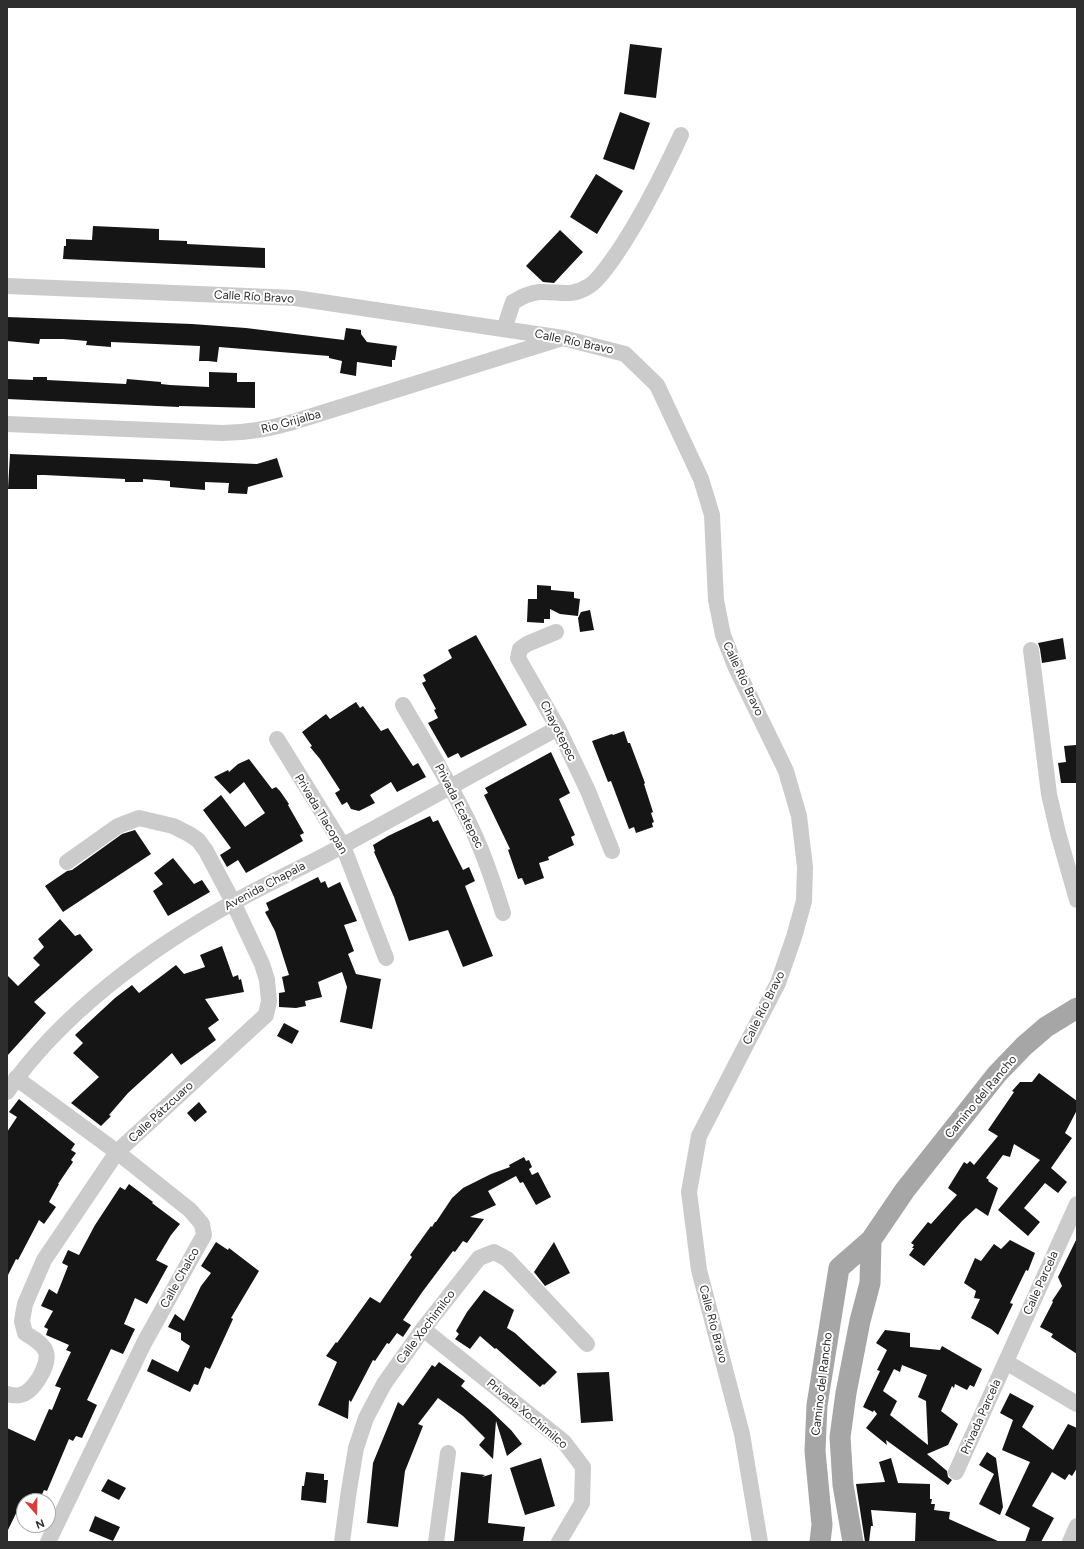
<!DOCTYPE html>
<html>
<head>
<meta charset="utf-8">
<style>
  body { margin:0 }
  #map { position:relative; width:1084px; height:1549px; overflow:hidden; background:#fff; font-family:Figtree,sans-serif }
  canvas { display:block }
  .frame { position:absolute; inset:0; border:8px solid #2e2e2e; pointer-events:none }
  .north { position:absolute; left:16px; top:1493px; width:40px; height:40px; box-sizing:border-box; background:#fff; border:1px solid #ababab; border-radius:50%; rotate:160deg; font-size:11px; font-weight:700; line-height:16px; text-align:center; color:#2e2e2e }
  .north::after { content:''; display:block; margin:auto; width:14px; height:18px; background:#d93d3c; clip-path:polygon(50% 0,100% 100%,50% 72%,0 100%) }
</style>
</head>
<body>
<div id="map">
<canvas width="1084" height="1549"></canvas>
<div class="frame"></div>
<div class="north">N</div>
</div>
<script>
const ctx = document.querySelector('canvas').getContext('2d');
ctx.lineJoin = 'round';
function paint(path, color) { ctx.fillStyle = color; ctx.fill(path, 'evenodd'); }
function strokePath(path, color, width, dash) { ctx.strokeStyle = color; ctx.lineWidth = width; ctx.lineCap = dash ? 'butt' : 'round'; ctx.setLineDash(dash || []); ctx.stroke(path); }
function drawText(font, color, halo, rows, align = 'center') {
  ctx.font = font + ' Figtree,sans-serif'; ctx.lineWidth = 4; ctx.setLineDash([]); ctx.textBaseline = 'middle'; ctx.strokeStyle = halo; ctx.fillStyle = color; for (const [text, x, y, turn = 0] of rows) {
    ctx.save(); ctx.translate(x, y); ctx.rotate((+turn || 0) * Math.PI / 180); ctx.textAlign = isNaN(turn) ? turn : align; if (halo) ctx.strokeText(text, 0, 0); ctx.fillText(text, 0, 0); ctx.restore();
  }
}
paint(new Path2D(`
  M630,44L662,48L656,98L624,94Z
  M620,112L650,123L634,170L603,159Z
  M596,174L623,191L597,234L570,217Z
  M93,226L159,229V240L187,241V244L265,248V268L63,259L64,246H66V239L92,240Z
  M560,230L583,252L554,283L543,282L526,266Z
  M7,317L192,324L246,328L344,340L346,328L361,330V334L367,342L397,346L395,360H392V367L357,362L356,376L340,373L342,361L329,358V356L219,347L217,362L208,361H199L200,346L111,342V347L86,345L87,341L63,339H40L39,344L7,341Z
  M209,372L237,373V382H255V408L179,406V407L7,399V379L33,380V377H47V380L126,384L127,379L161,382V384L170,385L209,387Z
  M10,454L257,464L277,458L283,477L248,487L247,494L228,493L229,483L205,482V490L170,487V481L143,479V482H125V479L44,475H37V489H8Z
  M537,585L551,586V590L574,592V598L580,599L578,616L560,614L550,609V619H544V623L527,622L528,599H537Z
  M590,610L594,630L580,632L578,618L581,612Z
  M476,635L527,725L461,758L458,753L448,758L428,723L438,718L434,710L436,709L422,683L426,681L423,675L452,658L448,650Z
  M1063,638L1066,659L1042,663L1040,649L1038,643Z
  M356,702L360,708L363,706L381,731L388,728L413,766L418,763L426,777L397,792L391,782L370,795L375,803L359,811L351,809L347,802L342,805L335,793L340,790L320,759L310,747L312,746L302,732L326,714L330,719Z
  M624,731L628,743H630L645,783L644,784L653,812L651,813L654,822L652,823L653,827L636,833L634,827L629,829L611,781L608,782L592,741L612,734L613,735Z
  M1076,745L1077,783H1061L1058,763L1066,762L1064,746Z
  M551,752L570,793L559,799L575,835L571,837L574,845L548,857L549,860L539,863L544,878L525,885L522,878L518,879L508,850L510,849L484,795L488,793L485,788Z
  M249,759L272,789L276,787L280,791L289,804L288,805L304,833L300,835L303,841L246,873L238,860L227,867L220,855L231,848L203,810L221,795L245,827L265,813L244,782L230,794L214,777L228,770L229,772L238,764Z
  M430,816L433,822L438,820L463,870L469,867L475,881L465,886L493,956L463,967L448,930L409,941L394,897L374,852L375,851L373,845L388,836Z
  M135,830L151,854L63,912L45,886L67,871L72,870L122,834Z
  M173,858L194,884L202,880L210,892L168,916L153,891L163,884L154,873Z
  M318,877L321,883L325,881L328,888L340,882L357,921L344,925L354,951L348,954L356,974L381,979L372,1029L340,1022L347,987L342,972L318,982L322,997L305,1001L306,1006L296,1008L279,1007V993L285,992L282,977L289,975L275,931L265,912L269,910L266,903Z
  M60,919L75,936L80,934L93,950L34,1002L46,1013L7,1056V975L18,986L40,965L33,958L44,947L38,939Z
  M222,946L233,977L238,975L239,980L241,979L244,992L205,999L219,1020L208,1028L216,1040L181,1065L172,1053L128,1093L109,1115L111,1116L101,1126L71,1103L99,1077L73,1053L83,1043L75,1035L115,998L132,985L139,993L176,965L184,974L205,967L200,955Z
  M284,1023L299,1031L292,1044L277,1036Z
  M1039,1073L1077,1101V1110L1065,1133L1072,1138L1051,1168L1067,1182L1058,1193L1045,1183L1024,1208L1040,1222L1028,1236L998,1210L1040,1160L1014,1144L1010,1157L1003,1155L986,1178L989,1180L988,1181L998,1188L988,1216L976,1208L962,1221L924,1266L909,1255L914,1248H912L914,1245L911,1243L928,1222L931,1224L957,1195L948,1188L964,1162L967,1164L970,1161L974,1165L998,1136L988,1130L1014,1092L1012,1091L1020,1082H1032Z
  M19,1099L75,1144L71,1150L76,1153L71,1160L73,1162L58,1184H59L49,1202L56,1207L44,1224L39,1220L18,1260L16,1259L7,1277V1132L17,1117L9,1112Z
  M199,1102L207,1112L195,1122L187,1113Z
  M524,1157L526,1161L529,1160L532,1167L529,1169L532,1175L538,1172L551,1197L536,1205L523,1182L520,1183L516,1176L488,1191L496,1205L470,1217L484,1219L467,1243L463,1241L455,1252L453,1251L423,1291L403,1320L411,1325L403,1337L397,1333L389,1344L387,1343L375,1361L373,1360L351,1402L349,1400L348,1419L318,1405L337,1362L326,1356L336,1342L337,1343L370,1297L380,1303L412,1257L410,1255L418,1244L431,1226L432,1227L435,1222H436L452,1198L463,1188L491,1174L510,1167L509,1165Z
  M129,1184L153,1202L152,1203L180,1224L171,1235L156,1260L168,1266L147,1304L135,1298L124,1324L135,1329L123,1354L111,1349L87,1400L97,1405L82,1438L76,1436L73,1441L69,1439L47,1491L44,1490L39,1501H28L23,1499L7,1532V1428L35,1441L49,1409L52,1410L61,1388L55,1386L71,1352L66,1350L69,1345L46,1335L48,1329L44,1327L53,1311L41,1306L49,1289L57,1294L68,1266L62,1263L68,1250L79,1255L95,1225L120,1187L125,1190Z
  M1077,1238V1354L1051,1337L1053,1334L1040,1327L1053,1302L1052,1301L1062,1286L1058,1277Z
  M1010,1240L1035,1253L1028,1271L1026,1270L1010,1303L1013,1304L998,1335L991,1329L971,1318L980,1299L974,1298L976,1291L964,1283L975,1258L981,1261L994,1244L1001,1249Z
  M216,1242L228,1250L229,1248L259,1271L231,1318L233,1319L210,1369L205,1367L198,1385L194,1384L190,1392L147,1371L152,1359L178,1372L190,1346L181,1340V1333L168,1327L175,1314L184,1321L201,1286L211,1273L201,1266Z
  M554,1242L570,1273L545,1286L534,1272Z
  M484,1290L514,1310L507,1328L515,1333L557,1372L544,1385L543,1384L540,1387L496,1348L495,1349L480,1336L470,1349L455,1339L459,1334L456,1331L467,1312Z
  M885,1330L910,1333V1347L940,1350L942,1346L982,1369L974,1387L970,1385L967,1390L955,1384L954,1388L952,1386L941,1411L958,1424L948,1445L927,1454L947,1471L948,1477L952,1480L948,1485L886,1440L887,1445L866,1428L877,1414L874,1410L873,1412L863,1407L880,1371L877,1370L887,1350L876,1343ZM902,1365L927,1375L918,1397L926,1401L928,1445L890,1415L897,1401L883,1391L894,1369L900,1372Z
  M439,1362L465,1381L461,1386L490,1410L511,1430L522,1444L507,1456L496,1421L493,1459L479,1445L485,1438L463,1416L438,1398L418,1424L423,1426L405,1471L398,1527L367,1523L373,1463L398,1402L403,1406L432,1365L435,1367Z
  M609,1372L613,1421L581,1423L577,1373Z
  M1010,1393L1034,1406L1022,1427L1053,1450L1068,1424L1077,1428V1468L1072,1476L1069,1474L1065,1480L1052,1472L1032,1506L1054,1518L1041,1542H1025L1030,1528L1005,1515L1030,1462L1002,1450L1013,1420L1000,1413Z
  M987,1452L996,1458L1003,1507L1000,1515L979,1504L994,1474L979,1465Z
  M541,1458L555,1506L525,1515L510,1468Z
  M891,1458L898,1483L930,1484V1499H932L931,1504H935L934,1510L950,1512L949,1519L1000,1542H915L916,1513L871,1510L873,1526H871L869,1542H865L856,1484L885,1482L879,1462Z
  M306,1472L324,1474V1480H328L326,1503L301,1500L302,1486H304Z
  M461,1472L485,1475L482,1477L492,1474L488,1523L525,1527L523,1541L466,1542L454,1541Z
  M108,1479L126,1488L119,1500L101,1491Z
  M95,1516L120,1527L113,1541L89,1531Z`), '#151515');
strokePath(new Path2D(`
  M7,286L295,298L563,338L625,354L657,385L701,479L712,515L716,600L723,635L736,668L786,771L799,816L805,867L804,901L794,937L778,983L699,1136L689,1192L699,1270L742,1434L760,1542
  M504,329L513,302C522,297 529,293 539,292C559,291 571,298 589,286C599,280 610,263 617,253C642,216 662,176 681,135
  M7,424L222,433C247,433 269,429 293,422L559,339
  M556,632L527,644L520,649L518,658L558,728L588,791L612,851
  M1031,650L1049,794L1058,833L1077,900
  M403,705C427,746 452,786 472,829C485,856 494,884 503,913
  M277,739L343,846L386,958
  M16,1078L117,1152L190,1210L202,1224L204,1235L144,1343L48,1542
  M7,1092C60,1014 152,947 234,902C270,882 308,865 344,845C415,806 487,767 558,728
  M423,1329L564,1442L583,1467L582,1503L559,1542
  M1006,1362L1077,1404
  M7,1394C11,1395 16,1396 20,1395C33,1393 50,1365 46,1352C43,1343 32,1338 25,1333L22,1321L25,1304L44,1260L117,1152L266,1015L269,1001L267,980L262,964L233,902L206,851L198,840L189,834L173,826L139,818L118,826L67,862
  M956,1472L1077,1204
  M342,1542L349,1490L356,1448L366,1418L384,1384L423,1329L479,1258L494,1252L507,1259L587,1344
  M436,1542L448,1453
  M1070,1542L1077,1526`), '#cbcbcb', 16);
strokePath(new Path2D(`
  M820,1542L822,1525L815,1451L817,1405L839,1268L871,1240L905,1190L997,1074L1024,1046L1046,1027L1077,1008
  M853,1542L843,1485L840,1437L846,1393L860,1321L870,1283L871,1240`), '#a6a6a6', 21);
drawText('12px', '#2e2e2e', '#fff', [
  ["Calle Río Bravo",254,297,3],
  ["Calle Río Bravo",574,342,12],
  ["Rio Grijalba",291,422,-15],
  ["Calle Río Bravo",743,679,65],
  ["Chayotepec",558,731,63],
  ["Privada Ecatepec",459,806,63],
  ["Privada Tlacopan",321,814,59],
  ["Avenida Chapala",265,886,-28],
  ["Calle Río Bravo",764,1008,-64],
  ["Camino del Rancho",981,1097,-50],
  ["Calle Pátzcuaro",161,1112,-43],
  ["Calle Chalco",180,1278,-61],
  ["Calle Parcela",1041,1283,-66],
  ["Calle Río Bravo",713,1324,75],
  ["Calle Xochimilco",426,1327,-53],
  ["Camino del Rancho",822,1384,-83],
  ["Privada Xochimilco",527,1414,40],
  ["Privada Parcela",981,1417,-66]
]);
</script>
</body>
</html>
